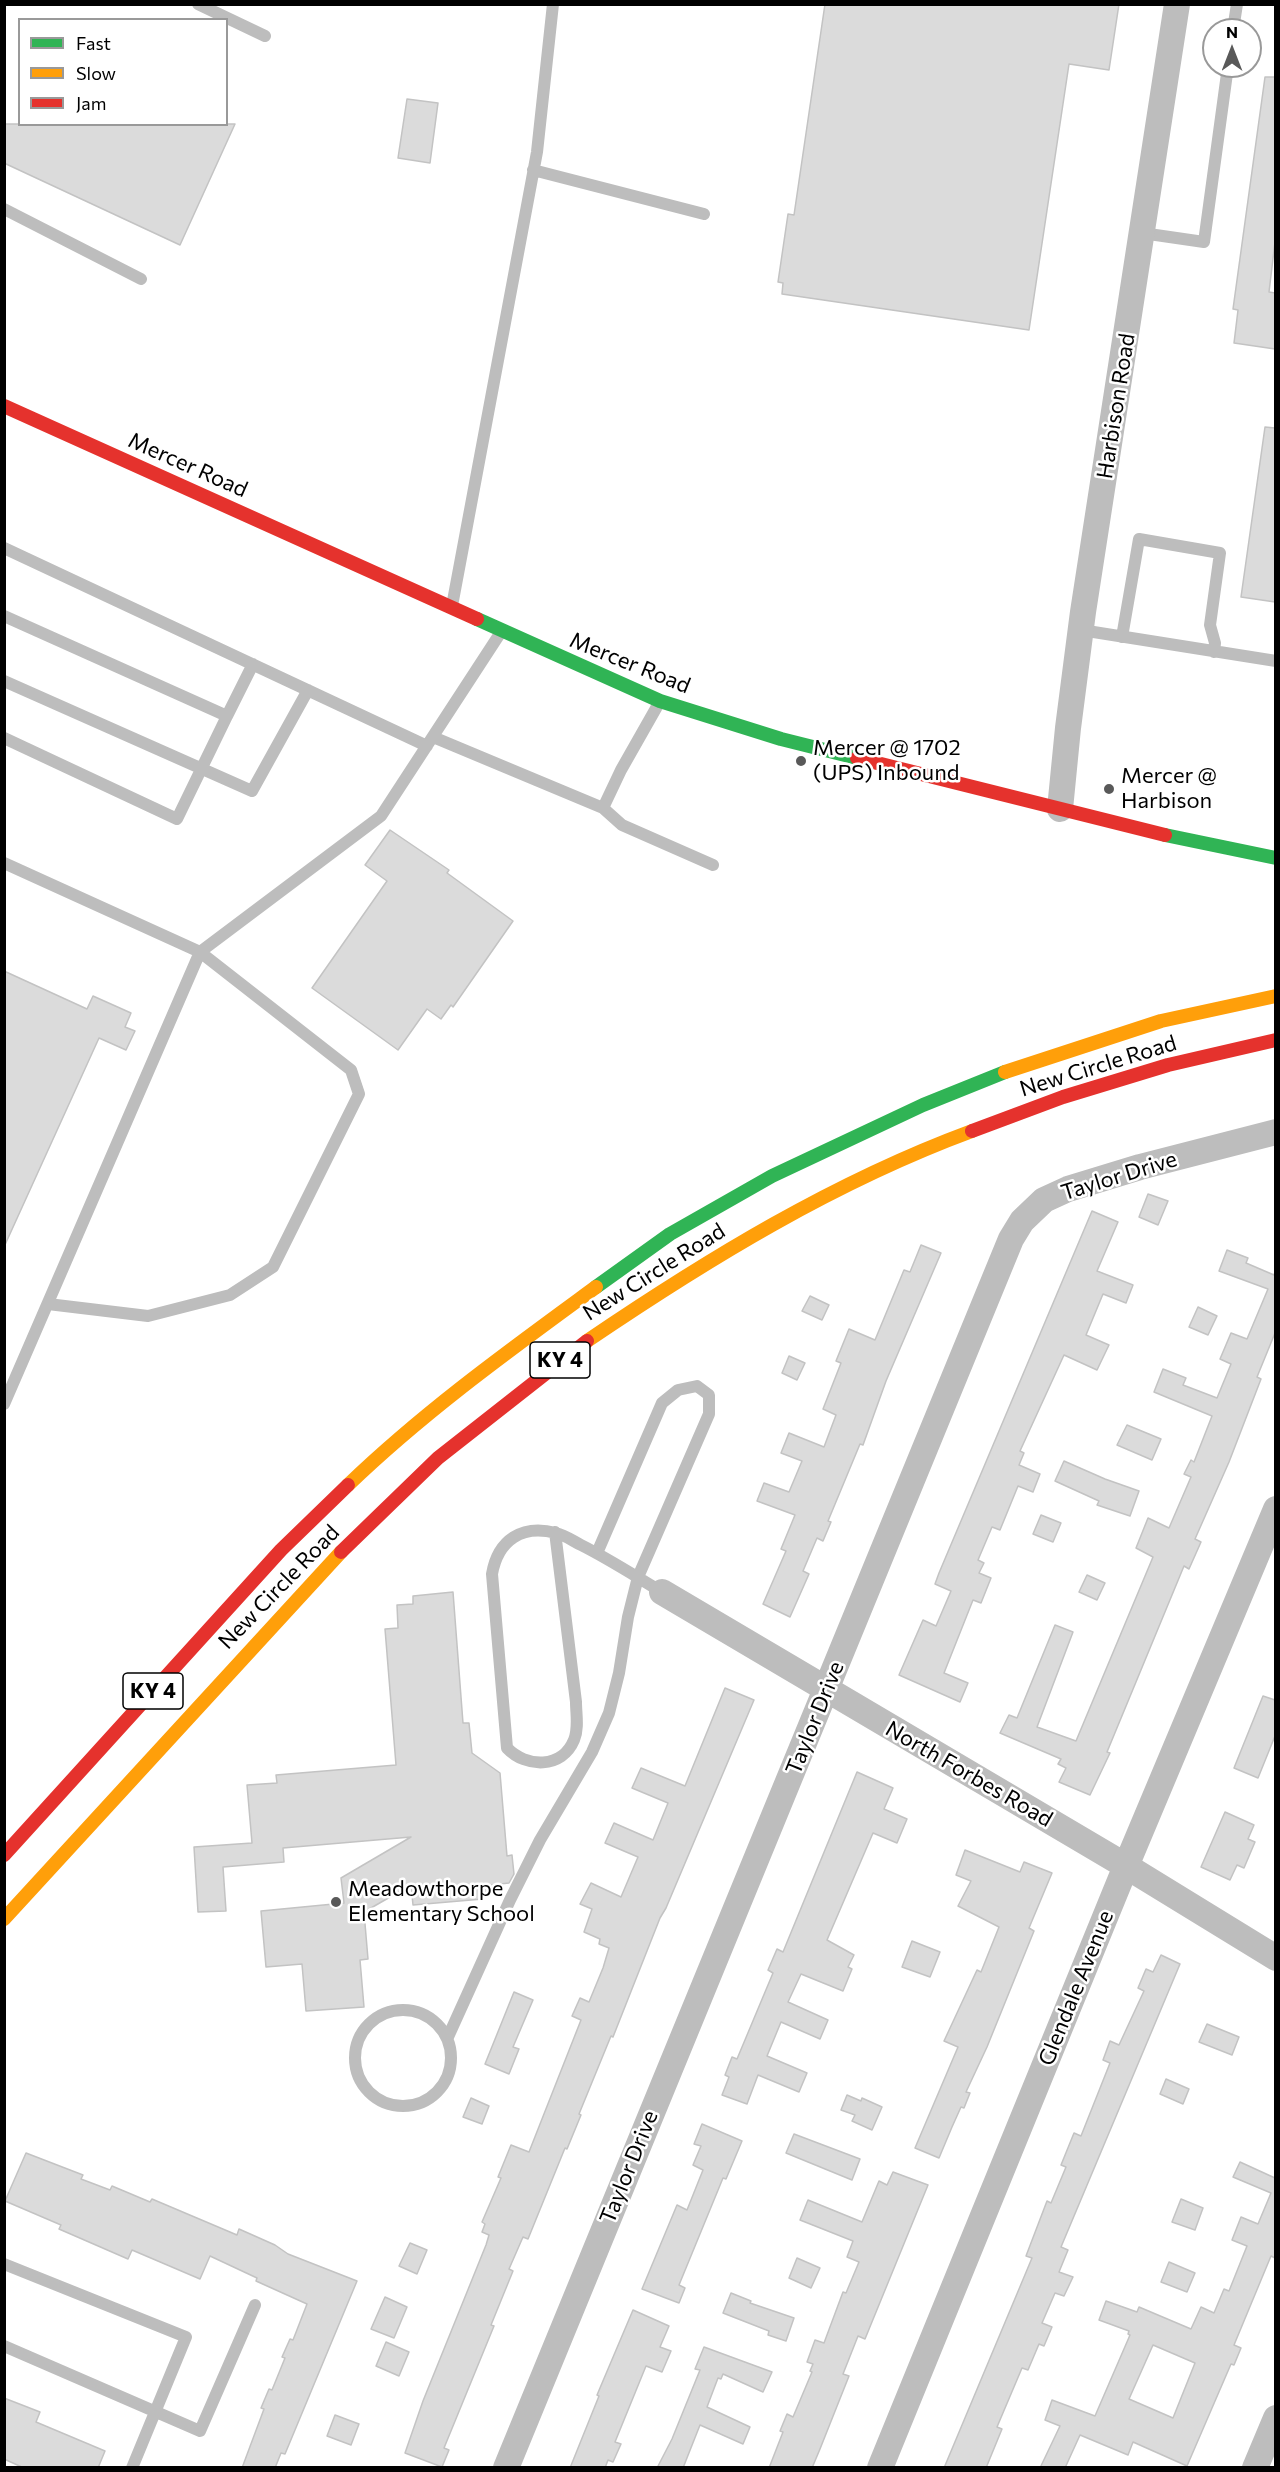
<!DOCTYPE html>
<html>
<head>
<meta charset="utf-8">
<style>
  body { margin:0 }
  #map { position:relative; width:1280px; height:2472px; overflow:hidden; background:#fff; font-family:Commissioner,sans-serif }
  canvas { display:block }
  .frame { position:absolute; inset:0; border:6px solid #000; pointer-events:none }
  .legend { position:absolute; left:18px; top:18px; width:210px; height:108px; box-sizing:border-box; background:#fff; border:2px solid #999; margin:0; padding:8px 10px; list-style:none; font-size:18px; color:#000 }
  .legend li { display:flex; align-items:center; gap:12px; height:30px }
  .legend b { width:30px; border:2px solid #999 }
  .north { position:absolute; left:1202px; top:18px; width:60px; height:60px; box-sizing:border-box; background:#fff; border:2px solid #999; border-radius:50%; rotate:0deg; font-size:16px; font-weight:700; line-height:24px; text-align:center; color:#000 }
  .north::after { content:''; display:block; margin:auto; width:21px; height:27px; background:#595959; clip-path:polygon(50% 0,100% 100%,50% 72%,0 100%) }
</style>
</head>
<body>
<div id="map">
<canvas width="1280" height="2472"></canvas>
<div class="frame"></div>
<ul class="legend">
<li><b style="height:8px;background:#30b455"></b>Fast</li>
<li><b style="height:8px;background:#ff9f0a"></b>Slow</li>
<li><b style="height:8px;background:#e5322d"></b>Jam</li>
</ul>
<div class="north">N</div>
</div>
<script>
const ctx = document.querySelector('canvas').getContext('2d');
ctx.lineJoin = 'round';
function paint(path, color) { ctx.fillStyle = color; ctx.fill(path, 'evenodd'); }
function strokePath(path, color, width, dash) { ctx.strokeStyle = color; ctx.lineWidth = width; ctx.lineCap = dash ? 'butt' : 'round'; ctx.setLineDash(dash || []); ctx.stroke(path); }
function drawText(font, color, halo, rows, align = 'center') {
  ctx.font = font + ' Commissioner,sans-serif'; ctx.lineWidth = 5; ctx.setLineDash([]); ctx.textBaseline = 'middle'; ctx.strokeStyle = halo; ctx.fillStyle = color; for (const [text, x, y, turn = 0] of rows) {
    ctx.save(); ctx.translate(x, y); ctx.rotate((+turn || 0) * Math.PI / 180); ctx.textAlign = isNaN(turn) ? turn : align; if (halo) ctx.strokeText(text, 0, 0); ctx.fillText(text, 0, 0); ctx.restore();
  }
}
const building = new Path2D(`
  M825,4H1119L1109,70L1069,64L1029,330L782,294L783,283L778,282L788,214L794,215Z
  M1265,77H1275V242L1269,292L1275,293V349L1234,343L1238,310L1233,309Z
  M407,99L438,103L430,163L398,158Z
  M4,124H235L180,245L4,163Z
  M1265,427L1275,428V602L1241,597Z
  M390,830L449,870L447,873L513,921L453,1007L451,1005L441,1019L427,1009L398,1050L312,988L387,881L365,865Z
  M4,971L87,1009L93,996L131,1013L125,1027L135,1031L126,1050L99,1038L4,1247Z
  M1148,1194L1168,1201L1158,1225L1139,1217Z
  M1092,1211L1118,1222L1097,1271L1133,1285L1126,1303L1103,1294L1086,1335L1109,1345L1097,1370L1064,1355L1020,1451L1024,1453L1019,1465L1040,1474L1033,1492L1018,1486L1000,1530L992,1527L978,1560L984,1563L979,1573L991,1578L981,1603L973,1600L944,1673L968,1683L960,1702L899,1675L923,1620L936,1626L951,1591L935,1584L939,1573Z
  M921,1245L941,1253L886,1381L863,1445L860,1444L828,1521L831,1522L823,1541L817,1538L803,1571L809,1574L790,1617L763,1604L786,1551L781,1549L795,1515L757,1501L764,1483L789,1492L802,1461L781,1453L789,1433L824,1447L836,1415L823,1409L841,1363L836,1361L849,1329L875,1340L904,1270L910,1272Z
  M1227,1250L1248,1258L1246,1263L1274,1275L1275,1272V1333L1257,1377L1261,1379L1229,1462L1195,1539L1201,1542L1189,1569L1184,1566L1107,1752L1110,1753L1090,1795L1059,1782L1066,1768L1058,1764L1061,1759L1000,1733L1009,1715L1017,1718L1055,1625L1073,1632L1037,1727L1076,1741L1153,1557L1136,1548L1148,1518L1169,1528L1191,1477L1184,1474L1191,1460L1194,1462L1212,1416L1154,1392L1163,1369L1186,1378L1183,1385L1217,1398L1231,1364L1220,1359L1231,1333L1247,1339L1268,1289L1219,1271Z
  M810,1296L829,1305L822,1320L802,1311Z
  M1198,1307L1217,1316L1208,1335L1189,1327Z
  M789,1356L805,1363L797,1380L782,1373Z
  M1127,1425L1161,1439L1152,1460L1117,1445Z
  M1064,1461L1105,1479L1139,1491L1130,1516L1097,1505L1099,1501L1055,1481Z
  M1041,1515L1061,1523L1053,1542L1033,1534Z
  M1087,1575L1105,1583L1097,1600L1079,1592Z
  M453,1592L463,1723H469L472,1753L500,1773L507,1856L512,1855L514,1874L509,1883L491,1885V1893L483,1894V1899L413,1905L411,1885L364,1912L368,1959L360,1960L364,2007L306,2011L302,1964L266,1967L261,1911L344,1903L341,1878L411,1837L283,1848L284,1862L223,1867L226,1911L198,1912L194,1847L252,1843L247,1785L277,1783L276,1775L396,1765L385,1629L398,1628L397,1605L413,1604V1596Z
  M725,1688L754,1700L666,1908L660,1918L613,2037L611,2036L579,2114L581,2115L567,2149L565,2148L528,2239L523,2237L509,2269L513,2271L491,2325L494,2326L444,2448L449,2450L442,2467L405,2453L423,2401L486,2245L489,2235L482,2232L485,2224L482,2222L501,2178L498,2177L511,2145L529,2152L581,2020L572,2016L580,1998L589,2002L603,1968L609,1948L599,1944L600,1939L584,1932L592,1909L580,1904L591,1883L621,1897L638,1857L605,1843L614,1823L653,1840L668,1803L632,1788L641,1768L685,1786Z
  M1263,1696L1275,1700V1736L1258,1778L1234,1768Z
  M857,1772L893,1788L884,1809L907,1819L897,1843L873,1833L827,1940L854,1955L848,1967L852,1969L843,1991L801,1974L788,2002L828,2020L820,2039L781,2022L767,2056L807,2073L799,2092L758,2075L747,2104L722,2095L729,2077L725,2075L732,2057L737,2059L773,1973L768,1970L777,1949L783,1952Z
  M1225,1812L1254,1825L1248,1839L1255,1842L1244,1868L1237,1865L1230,1880L1201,1867Z
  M965,1850L1020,1872L1024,1862L1052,1873L1029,1928L1034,1931L987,2047L966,2092L970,2093L964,2108L961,2107L952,2127L939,2158L915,2148L958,2047L944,2041L977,1970L981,1972L999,1927L958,1906L971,1881L956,1875Z
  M912,1941L940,1952L930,1977L902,1967Z
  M1161,1955L1180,1964L1061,2247L1068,2250L1059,2272L1073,2277L1064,2296L1055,2293L1042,2323L1052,2327L1044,2346L1039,2344L1028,2370L1022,2368L997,2427L1002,2429L986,2468H944L1032,2258L1026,2256L1047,2201L1051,2203L1066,2167L1061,2165L1074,2133L1081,2136L1110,2063L1103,2060L1110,2041L1119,2045L1144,1991L1138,1988L1146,1969L1153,1972Z
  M514,1992L533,2000L513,2047L519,2049L509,2074L485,2064Z
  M1207,2024L1239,2037L1232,2055L1199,2042Z
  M1166,2079L1189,2089L1183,2104L1160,2094Z
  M847,2095L861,2101L862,2098L882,2107L872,2130L852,2121L855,2115L841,2110Z
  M471,2098L489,2106L482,2124L463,2117Z
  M702,2124L742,2141L726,2179L723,2178L679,2285L685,2288L679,2303L642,2289L677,2205L687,2210L703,2170L693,2165L701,2146L694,2144Z
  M794,2134L860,2159L852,2180L786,2153Z
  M26,2153L83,2175L81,2179L110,2190L112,2186L150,2202L152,2199L237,2235L239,2229L275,2245L288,2254L357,2281L285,2454L281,2453L275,2468H242L264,2409L261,2408L269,2389L272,2390L285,2358L282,2357L290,2339L293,2340L307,2304L256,2281L257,2278L210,2256L200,2279L132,2250L128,2259L59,2229L61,2225L5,2201Z
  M1240,2162L1275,2178V2258L1271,2256L1234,2345L1241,2348L1234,2365L1231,2364L1187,2466L1133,2442L1128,2455L1080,2435L1065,2468H1040L1060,2426L1045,2420L1052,2400L1095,2416L1130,2335L1128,2334L1129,2331L1099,2320L1106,2301L1137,2312L1139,2307L1191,2329L1201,2307L1214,2313L1224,2289L1229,2291L1247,2246L1232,2240L1241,2217L1258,2224L1271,2193L1233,2177ZM1153,2345L1195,2363L1173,2418L1129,2399Z
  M893,2172L928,2185L865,2339L858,2336L843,2374L849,2376L820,2449L812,2468H769L783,2432L780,2431L787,2414L793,2417L812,2372L810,2371L813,2364L807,2362L815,2340L824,2343L843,2292L846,2293L859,2262L847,2257L853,2241L800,2220L808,2200L862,2222L879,2181L887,2185Z
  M1181,2199L1203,2208L1195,2230L1172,2222Z
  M410,2243L427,2250L417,2274L399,2266Z
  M797,2258L820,2268L811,2288L789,2278Z
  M1169,2262L1195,2273L1187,2292L1161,2282Z
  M731,2293L751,2301L750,2303L794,2318L786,2341L768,2335L769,2331L723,2313Z
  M385,2297L407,2307L394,2338L371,2329Z
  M633,2310L669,2326L660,2347L671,2351L662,2372L646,2366L615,2442L621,2444L613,2462L608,2460L605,2468H570L599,2396L597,2395Z
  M386,2342L409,2352L399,2376L376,2366Z
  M704,2347L772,2372L763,2392L723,2374L721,2379L718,2378L707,2407L750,2427L743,2444L700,2425L683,2468H657L672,2439L700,2370L695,2369Z
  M4,2398L40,2412L36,2422L105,2451L98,2468H24L4,2459Z
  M335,2415L359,2424L351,2445L327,2436Z`);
paint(building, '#dbdbdb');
strokePath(building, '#c3c3c3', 1.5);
strokePath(new Path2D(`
  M198,4L265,36
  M1233,30L1237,4
  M533,170L704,214
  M4,209L141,279
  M1142,233L1204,242L1228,66
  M4,548L427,746
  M452,606L537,152L553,4
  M4,616L227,716L253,664
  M1081,630L1276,661
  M1122,637L1139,539L1220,553L1210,625L1215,643L1214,652
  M4,681L252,791L308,690
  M433,737L603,808L622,825L713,865
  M4,738L177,819L227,716
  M603,808L621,770L659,703
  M4,863L200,952L4,1404
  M48,1304L148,1316L230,1295L273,1267L359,1094L351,1070L200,952L381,816L501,632
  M555,1532L576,1702C576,1714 579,1728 574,1740C562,1769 526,1768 507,1748L492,1574C498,1540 522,1524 556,1533C565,1535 573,1541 581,1545C609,1559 635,1576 662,1592
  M355 2058a48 48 0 1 1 96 0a48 48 0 1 1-96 0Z
  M448,2037L510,1900L540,1840L592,1752L609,1713L619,1673L628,1617L638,1577L709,1414V1395L697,1386L678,1390L662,1403L597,1553
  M4,2264L186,2337L132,2468
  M4,2346L200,2431L255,2305`), '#bdbdbd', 12);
strokePath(new Path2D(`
  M1060,809L1068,728L1083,612L1177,4
  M662,1592L1126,1866L1276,1958
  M506,2468L1011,1239L1022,1221L1044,1200L1068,1189L1140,1167L1276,1132
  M880,2468L1126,1866L1276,1509
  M1255,2468L1276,2418`), '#bdbdbd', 26);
strokePath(new Path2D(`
  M477,619L660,701L781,739L857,758
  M1165,835L1276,858
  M596,1287L670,1234L772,1176L923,1105L1005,1072`), '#30b455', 14);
strokePath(new Path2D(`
  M1005,1072L1161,1021L1276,996
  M587,1341C708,1259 834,1182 972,1131
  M348,1485C425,1411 510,1350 596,1287
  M4,1919L341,1552`), '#ff9f0a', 14);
strokePath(new Path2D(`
  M4,406L477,619
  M857,758L1165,835
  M972,1131L1063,1097L1168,1065L1276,1040
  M341,1552L438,1458L587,1341
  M4,1855L281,1550L348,1485`), '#e5322d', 14);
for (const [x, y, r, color] of [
  [801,761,6,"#595959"],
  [1109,789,6,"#595959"],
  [336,1902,6,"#595959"]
]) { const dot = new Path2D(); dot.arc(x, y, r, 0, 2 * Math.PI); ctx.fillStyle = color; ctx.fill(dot); strokePath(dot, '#fff', 2); }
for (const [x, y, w] of [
  [560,1360,60],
  [153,1691,60]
]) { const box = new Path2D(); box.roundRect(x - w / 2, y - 18, w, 36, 4.5); ctx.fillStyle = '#fff'; ctx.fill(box); strokePath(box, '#000', 1.5); }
drawText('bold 21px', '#000', null, [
  ["KY 4",560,1360],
  ["KY 4",153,1691]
]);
drawText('22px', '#000', '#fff', [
  ["Harbison Road",1116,406,-81],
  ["Mercer Road",188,465,24],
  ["Mercer Road",630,663,22],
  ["New Circle Road",1098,1066,-17],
  ["Taylor Drive",1119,1176,-17],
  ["New Circle Road",654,1272,-32],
  ["New Circle Road",279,1587,-46],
  ["Taylor Drive",815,1718,-68],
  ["North Forbes Road",969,1774,30],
  ["Glendale Avenue",1076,1988,-68],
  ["Taylor Drive",629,2167,-68]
]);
drawText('22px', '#000', '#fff', [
  ["Mercer @ 1702",813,748],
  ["(UPS) Inbound",813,773],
  ["Mercer @",1121,776],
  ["Harbison",1121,801],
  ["Meadowthorpe",348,1889],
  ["Elementary School",348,1914]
], 'left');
</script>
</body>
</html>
